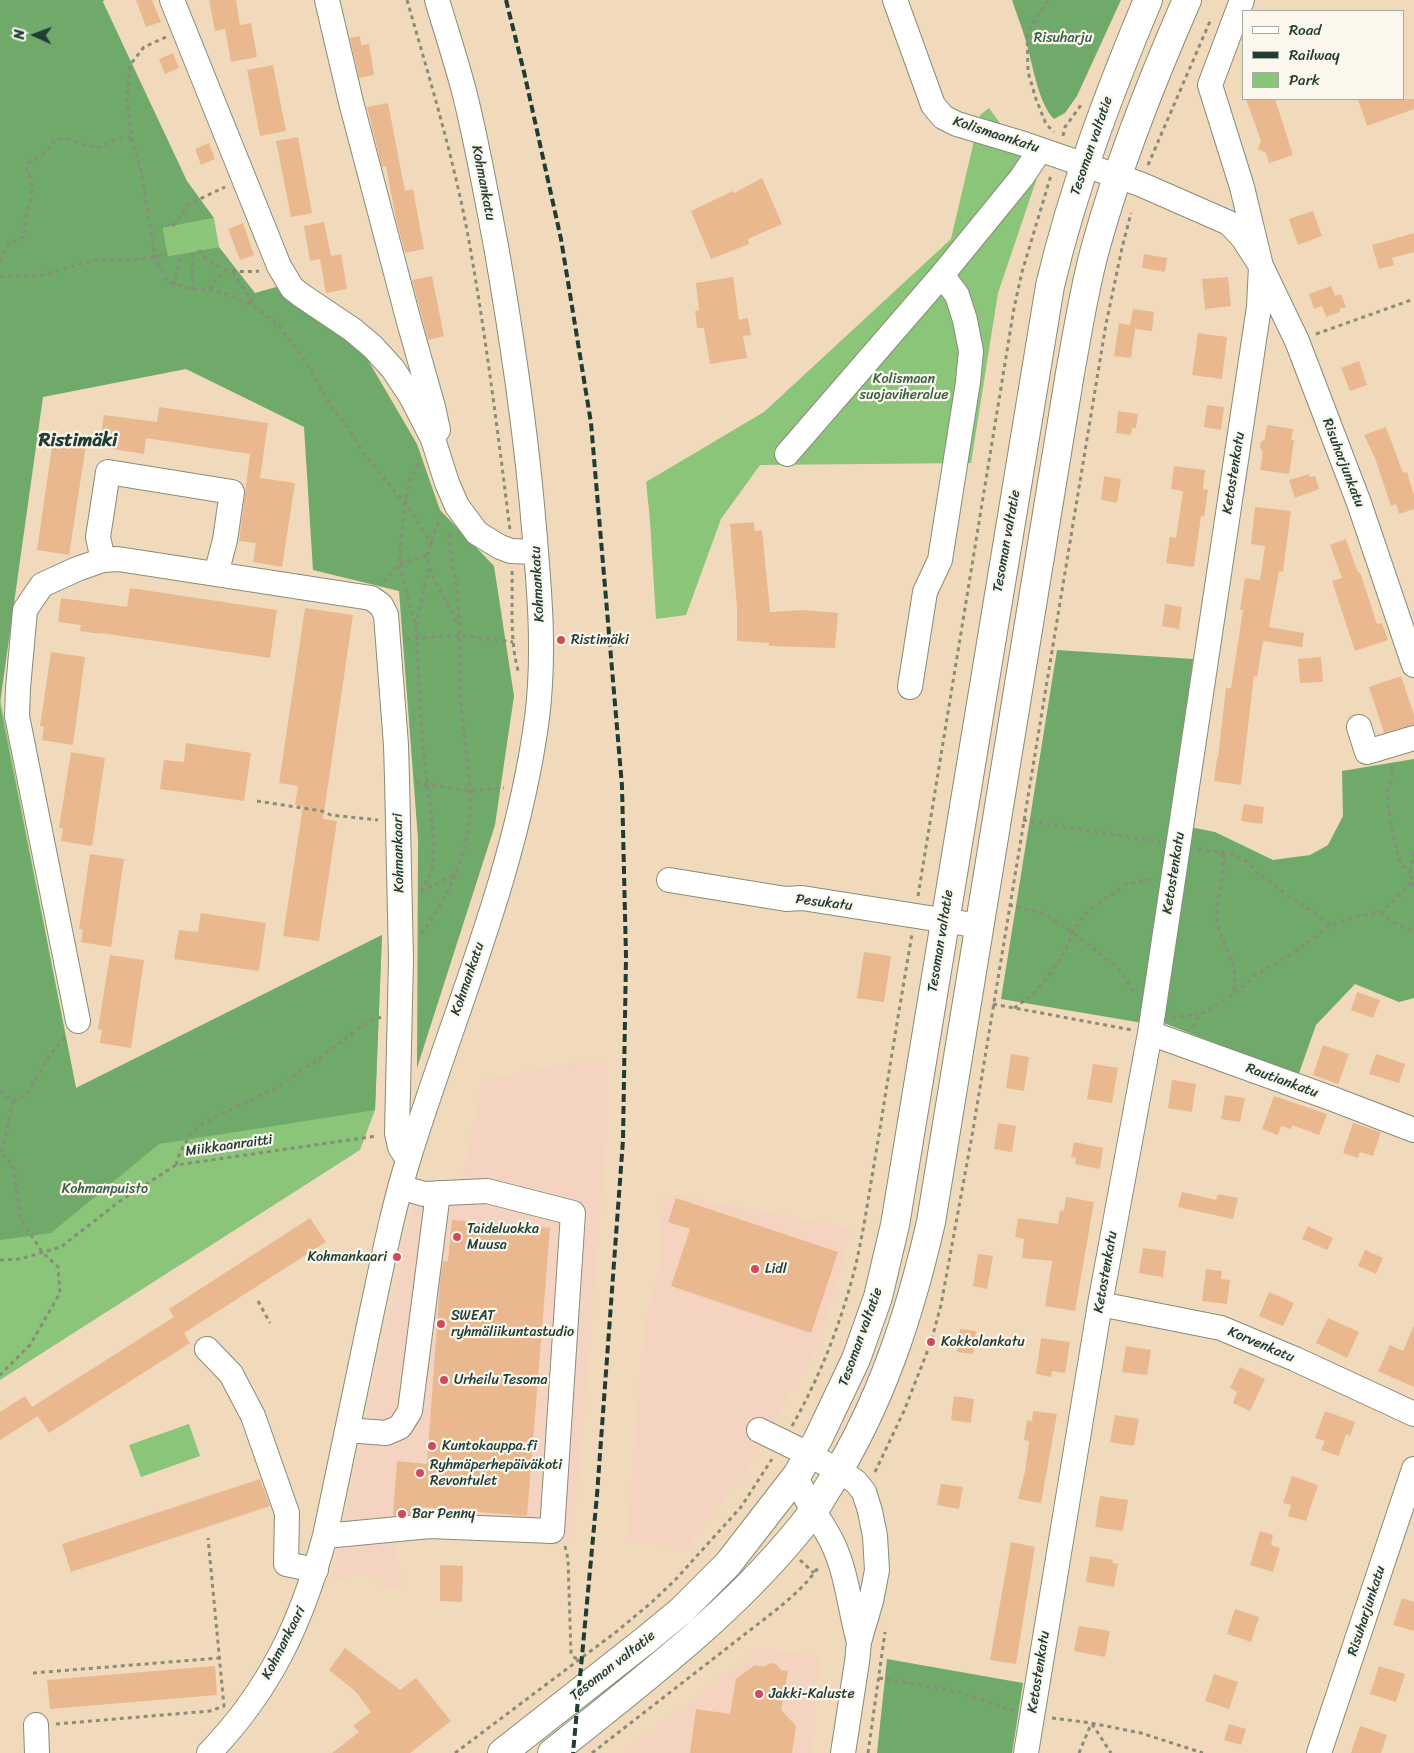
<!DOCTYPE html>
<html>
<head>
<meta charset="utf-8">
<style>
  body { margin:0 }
  #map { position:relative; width:1414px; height:1753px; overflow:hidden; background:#f1dabb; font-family:Sriracha,sans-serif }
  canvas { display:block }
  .legend { position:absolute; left:1242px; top:10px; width:162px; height:90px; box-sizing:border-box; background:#fbf7ec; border:1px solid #a3ada2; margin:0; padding:6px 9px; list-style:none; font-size:15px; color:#1f3d34 }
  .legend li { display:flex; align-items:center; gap:10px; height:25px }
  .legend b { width:25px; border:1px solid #a3ada2 }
  .north { position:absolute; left:10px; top:10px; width:50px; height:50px; -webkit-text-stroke:4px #fbf7ec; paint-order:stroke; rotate:272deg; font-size:14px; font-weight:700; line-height:20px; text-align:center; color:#1f3d34 }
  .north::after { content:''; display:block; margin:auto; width:18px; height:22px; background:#1f3d34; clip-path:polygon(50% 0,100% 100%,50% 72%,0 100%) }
</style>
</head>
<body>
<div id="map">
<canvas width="1414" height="1753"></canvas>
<ul class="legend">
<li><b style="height:6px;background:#fff"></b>Road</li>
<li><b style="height:6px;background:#1f3d34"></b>Railway</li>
<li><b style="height:14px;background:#8ac57a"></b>Park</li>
</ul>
<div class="north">N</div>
</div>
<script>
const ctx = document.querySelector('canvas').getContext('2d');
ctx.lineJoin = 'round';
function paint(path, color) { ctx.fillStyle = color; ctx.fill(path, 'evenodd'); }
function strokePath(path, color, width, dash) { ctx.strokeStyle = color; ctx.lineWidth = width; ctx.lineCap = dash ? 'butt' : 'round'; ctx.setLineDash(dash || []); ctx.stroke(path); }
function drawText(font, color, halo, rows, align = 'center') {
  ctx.font = font + ' Sriracha,sans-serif'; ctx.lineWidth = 4.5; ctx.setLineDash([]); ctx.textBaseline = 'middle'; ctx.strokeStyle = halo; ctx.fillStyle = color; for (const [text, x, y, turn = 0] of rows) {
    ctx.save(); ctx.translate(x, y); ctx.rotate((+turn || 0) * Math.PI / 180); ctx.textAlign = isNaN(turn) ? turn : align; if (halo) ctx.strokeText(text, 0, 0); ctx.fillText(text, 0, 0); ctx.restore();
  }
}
paint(new Path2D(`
  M580,1062L608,1063L606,1140L588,1371L573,1540L557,1545L412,1532L398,1536L394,1545L403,1587H386L372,1576L355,1573L331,1583L385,1331L417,1187L461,1183L483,1080Z
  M663,1193L850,1228L845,1252L825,1324L812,1355L751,1465L686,1548L679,1552L669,1545L627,1542L644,1326L658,1275Z
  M760,1648L820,1657L812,1753H624Z`), '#f4d3c0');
paint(new Path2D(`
  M989,108L1038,175L998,293L971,463L760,465L721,519L686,615L656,619L650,520L646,482L764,412L951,239L980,115Z
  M214,218L219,247L168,256L163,228Z
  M0,698L76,1088L382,935L375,1110L360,1150L0,1380Z
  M189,1424L200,1456L141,1477L129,1445Z`), '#8ac57a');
paint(new Path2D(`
  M0,0H104L103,2L187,181L214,218L163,228L168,256L219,247L255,293L276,287L365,355L417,444L440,510L494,566L514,696L495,825L417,1068L418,839L399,591L313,570L304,427L186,369L43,397L0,703Z
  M1012,0H1121L1077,96L1065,113L1054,119C1038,104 1032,60 1025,38C1021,25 1016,12 1012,0Z
  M1057,650L1193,659L1143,1023L1001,999Z
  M0,706L76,1088L382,935L375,1110L159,1144L51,1233L0,1240Z
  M1414,759V998L1399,1002L1355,984L1316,1025L1298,1076L1164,1023L1190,827L1215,832L1273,860L1310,855L1328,845L1343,816L1342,771Z
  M887,1659L1023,1683L1012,1753H877Z`), '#6faa6a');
paint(new Path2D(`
  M136,0H152L161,22L146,27Z
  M209,0H236L240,25L251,23L257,57L231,62L225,29L215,31Z
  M360,36L361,45L369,44L374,75L359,78L350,38Z
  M173,53L179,68L165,74L159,59Z
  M273,65L286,131L260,136L247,70Z
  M1246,99H1275L1293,155L1269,163L1266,153L1258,149L1261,141Z
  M1358,99H1414V109L1367,126Z
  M388,103L405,191L413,189L424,249L405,253L396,219L386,166L382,167L367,107Z
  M298,137L312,213L291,217L276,141Z
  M209,143L215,159L201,165L195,149Z
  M762,178L782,224L748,239L749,244L711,259L691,211L733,191L734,193Z
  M1313,211L1322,236L1298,245L1289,219Z
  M324,222L331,256L341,254L347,289L326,293L320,259L310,261L304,226Z
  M243,223L254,255L240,260L228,229Z
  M1414,233V252L1392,258L1394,265L1379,269L1372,245Z
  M1144,254L1167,258L1165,272L1142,268Z
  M432,276L444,336L428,340L412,280Z
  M733,277L739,320L748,318L751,335L743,336L747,358L710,364L704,328H697L695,311L699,310L696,283Z
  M1228,277L1231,306L1205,309L1202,279Z
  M1331,286L1335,296L1341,294L1346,307L1339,309L1340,312L1326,317L1322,306L1314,309L1309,294Z
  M1133,309L1154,312L1152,331L1135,329L1131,358L1114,356L1119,323L1130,325Z
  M1198,333L1227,337L1222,379L1192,375Z
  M1359,361L1367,385L1350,391L1341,368Z
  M1207,405L1224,407L1221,430L1204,427Z
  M159,407L268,423L260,478L295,483L282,567L253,562L256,543L239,541L250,454L146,438L144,454L99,447L104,415L157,422Z
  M1118,411L1138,414L1136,428H1132L1131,435L1116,433Z
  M1267,425L1293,429L1291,440H1294L1289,474L1260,470L1263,452L1260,448L1261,442L1265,439Z
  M1386,427L1403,473L1407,472L1414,495V509L1399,514L1396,504L1391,506L1375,458L1364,435Z
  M53,440L86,445L69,555L37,550Z
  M1174,466L1205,470L1203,489L1208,490L1204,517L1201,516L1194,567L1166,563L1170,537L1176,538L1183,491L1171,489Z
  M1309,474L1310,477L1315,476L1319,489L1295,498L1289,480Z
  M1104,476L1121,479L1117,503L1101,500Z
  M1255,507L1291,511L1283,572L1279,571L1269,627L1304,633L1302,647L1263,641L1257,677L1254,676L1241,785L1214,781L1217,758H1218L1226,688H1231L1243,610H1240L1245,578L1260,580L1265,546L1251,544Z
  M754,522L755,531L762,530L770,612L803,610L838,613L835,648L769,646V643L737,641V607L730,524Z
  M1346,539L1358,573L1360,572L1377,624L1382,623L1388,640L1355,651L1332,581L1342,578L1330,545Z
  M130,588L277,610L270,658L101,633V634L80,631L81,625L58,622L61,598L127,607Z
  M1165,604L1182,607L1179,629L1162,626Z
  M305,608L353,615L323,819L337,821L319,941L283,936L303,806L295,805L298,786L279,783Z
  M51,652L85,657L73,745L42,740L44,727L40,726Z
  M1321,657L1323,682L1300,683L1298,659Z
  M1401,676L1414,715V725L1384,733L1369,687Z
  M186,743L251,753L244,801L160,789L164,760L184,762Z
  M71,752L105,758L92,846L61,841L63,828H59Z
  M1244,804L1264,807L1262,824L1241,821Z
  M90,854L124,859L111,947L81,942L83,930L79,929Z
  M201,913L266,923L259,971L174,959L179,930L198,932Z
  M864,952L891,956L884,1002L857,998Z
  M110,955L144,960L131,1048L100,1043L102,1030L98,1029Z
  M1357,992L1380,1000L1373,1018L1351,1010Z
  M1323,1045L1349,1054L1338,1084L1313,1075Z
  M1011,1054L1029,1057L1024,1091L1006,1088Z
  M1376,1054L1405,1064L1399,1083L1369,1074Z
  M1093,1064L1118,1068L1112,1103L1087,1099Z
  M1172,1080L1196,1084L1192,1112L1168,1108Z
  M1225,1095L1245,1098L1240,1122L1221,1119Z
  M1274,1096L1327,1114L1319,1135L1292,1125L1291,1129L1281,1126L1278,1135L1262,1129Z
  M998,1123L1016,1126L1012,1152L994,1149Z
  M1353,1123L1381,1132L1373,1156L1360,1152L1358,1158L1343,1153Z
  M1074,1142L1103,1148L1100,1169L1075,1164L1076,1158L1071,1157Z
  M1182,1192L1216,1200L1218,1194L1238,1198L1233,1219L1178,1207Z
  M1066,1197L1094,1202L1075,1311L1045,1306L1052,1261L1022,1258L1024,1239L1015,1237L1018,1218L1058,1224L1060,1210L1064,1211Z
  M676,1198L838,1252L811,1333L671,1286L690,1229L668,1222Z
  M310,1218L326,1242L184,1333L190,1343L49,1433L37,1415L38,1416L0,1440V1412L25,1396L32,1407L174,1317L169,1309Z
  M452,1220L550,1228L527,1516L419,1507L418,1513L393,1516L397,1461L427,1464L440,1283L443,1261H448Z
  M1308,1226L1333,1238L1327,1250L1302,1239Z
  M1143,1248L1166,1251L1163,1277L1139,1273Z
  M1365,1250L1383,1258L1376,1274L1358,1266Z
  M978,1254L993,1256L987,1289L973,1286Z
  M1206,1269L1222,1271L1221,1279L1230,1280L1227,1304L1202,1301Z
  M1269,1292L1294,1303L1283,1326L1259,1316Z
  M1328,1318L1359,1332L1347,1358L1316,1343Z
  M1414,1325V1387L1378,1371L1390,1345L1403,1351Z
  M960,1329L976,1331L973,1354L957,1352Z
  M1041,1338L1070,1342L1065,1373L1052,1371L1051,1377L1036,1374Z
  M1126,1346L1151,1350L1147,1375L1122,1372Z
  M1240,1367L1265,1379L1250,1411L1233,1403L1237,1392L1230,1388Z
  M954,1396L974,1399L971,1423L951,1420Z
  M1033,1411L1057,1414L1041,1503L1018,1499L1025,1472L1029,1441L1024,1440L1027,1420L1032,1421Z
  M1325,1411L1355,1422L1350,1436L1346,1434L1339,1456L1321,1450L1325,1441L1315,1438Z
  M1115,1415L1139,1419L1134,1446L1110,1442Z
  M1292,1476L1318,1485L1306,1521L1288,1516L1291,1505L1283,1503Z
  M260,1479L270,1506L71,1572L62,1544Z
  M941,1484L963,1487L959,1509L937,1505Z
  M1100,1496L1128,1500L1123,1531L1095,1527Z
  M1260,1531L1273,1535L1271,1545L1280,1548L1273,1572L1250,1565Z
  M1011,1542L1035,1547L1016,1664L990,1660Z
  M1090,1556L1113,1560L1112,1563L1118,1564L1114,1587L1086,1582Z
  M440,1565L463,1566L462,1602L440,1601Z
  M1402,1598L1414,1602V1631L1393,1625Z
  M1235,1609L1259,1617L1251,1642L1227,1634Z
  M1079,1626L1110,1631L1105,1657L1074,1651Z
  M345,1648L400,1690L416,1678L451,1721L410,1753H332L359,1732L353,1726L371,1712L355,1691L329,1670Z
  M770,1663L776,1664L781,1670L788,1671L781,1710L796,1726L792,1753H690L696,1709L730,1714L736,1679L755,1665L764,1667Z
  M215,1666L217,1695L50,1709L47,1680Z
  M1379,1666L1405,1674L1396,1702L1370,1694Z
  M1214,1674L1238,1682L1229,1709L1205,1701Z
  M1229,1724L1246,1729L1241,1745L1224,1740Z
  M1360,1726L1387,1735L1381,1753H1351Z`), '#e9b88f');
const minor = new Path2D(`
  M172,0L279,266L292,288L301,295L353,330L373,347L393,369L412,398L433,439L447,483L457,506L477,533L500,547L511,551L536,552
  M327,0L351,102L409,322L433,407L438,430
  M895,0L933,105L943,117L957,124L1024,144L1140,184L1229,223L1243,238L1261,266L1297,341L1359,503L1414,665
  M787,454L942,275L1022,177L1040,150
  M103,560L98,537L108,472L232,492L225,540L216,574
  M910,687L925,592L940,560L968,382L971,351L965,320L957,295L942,275
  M1359,727L1367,752L1414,738
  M669,880L786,899L802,898L980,926
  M78,1021L17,716L18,688L25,610L42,585L77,569L103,560L118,559L371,598L381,605L386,615L396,745L397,779L401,959L397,1133L400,1147L408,1159
  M1150,1033L1333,1099L1414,1130
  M1100,1304L1221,1328L1295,1359L1414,1414
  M207,1349L231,1374L253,1416L287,1513L286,1564L316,1570
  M347,1430L386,1433L400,1427L410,1411L438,1193
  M759,1430L810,1455L849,1477L856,1482L864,1492L870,1511L875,1536L877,1570L871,1601L859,1642L857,1662L843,1753
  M797,1475C803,1501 822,1520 833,1544C847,1573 850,1610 859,1642
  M325,1536L430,1526L552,1531L573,1213L487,1191L424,1194L400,1187
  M36,1725L37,1753
  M209,1753C271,1689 302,1621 325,1536C341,1461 356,1386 372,1311C383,1260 393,1208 409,1157C454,1012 517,870 537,718C546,647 538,575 532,505C524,418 511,332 496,246C486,194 477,142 464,91C456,61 446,30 437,0
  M1026,1753L1100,1304L1150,1033L1259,307L1261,266L1242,187L1210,85L1242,0
  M1319,1753L1414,1469`);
const major = new Path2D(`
  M502,1753L647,1639L682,1610L728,1564L797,1475L818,1439L856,1359L878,1297L895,1225L1050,286C1073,188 1109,93 1148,0
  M552,1753C644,1679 741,1607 813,1512C819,1503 825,1492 831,1483C881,1403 910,1314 931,1222L1070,373C1078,331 1084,288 1096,246C1119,162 1152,80 1187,0`);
strokePath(minor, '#888c78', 26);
strokePath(major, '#888c78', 30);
strokePath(new Path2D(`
  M407,0C430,80 454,159 469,241C486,337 498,434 510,530
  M1048,0L1027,33L1028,72L1036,99L1046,124L1054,132
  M166,37L144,47L130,65L127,99L132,138L141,170L155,257L168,282L192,289H209L227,294L254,306L280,327L302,356L331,406L348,428L366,457L396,493L405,502L432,544
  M1063,136L1065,127L1081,105
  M1148,165L1211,19
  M173,226L189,204L225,187
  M199,250C212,271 237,273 259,271
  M0,261L10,242L24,237L26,216L32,193V182L27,171L28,163L46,152L53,142L59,139H69L85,145L97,148L120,138H132
  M233,272L254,305
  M0,277L42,275L99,259L132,260L155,257L167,253
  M174,285L181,254
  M192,289L193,251
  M209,289L226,269
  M1316,334L1414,299
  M419,464L410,481L405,502L399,564L416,627L422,737L434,840L432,870L421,891
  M429,568L458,625
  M512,571C513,604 509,641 519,674
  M384,582L399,564L427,555
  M416,626L429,567L427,555L440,516
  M407,639L460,635L513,642
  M1392,765V777L1387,790L1390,820L1399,860L1410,873
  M416,783L470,791L504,788
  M257,801L322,811L331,815L378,820
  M1023,820L1160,842
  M1198,849L1232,854L1246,861L1260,876L1272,882L1289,897L1301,903L1330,925
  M1414,852L1410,873L1414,887
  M1223,854C1226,874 1217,892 1217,912C1216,937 1235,957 1235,979C1235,984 1234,989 1233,994
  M421,892L457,873
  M918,896L1014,308L1022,272L1051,175
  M1009,905L1045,914L1072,932L1118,968L1135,993
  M1381,912L1391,921L1414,931
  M421,934C453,891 473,844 470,790C469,762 463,733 461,704C459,666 461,628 457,591C457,583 454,576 453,568C451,556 450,543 449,531
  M993,1004L1132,1030
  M1014,1008L1032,995L1048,977L1066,950L1072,932L1090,909L1127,884L1153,879
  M1172,1017L1198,1015
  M1193,1027L1199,1015L1233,995L1257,974L1295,952L1330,925L1340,923L1350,918L1381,912L1404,891L1412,881
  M0,1091L13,1101L1,1154L13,1165L21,1219L42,1252L58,1267L60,1293L30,1345L0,1375
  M13,1101L27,1094L49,1056L65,1037
  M176,1165L180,1152L192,1132L205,1122L276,1088L320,1058L363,1025L381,1017
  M0,1260L20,1259L61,1247L120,1201L176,1165L377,1136
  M258,1301L270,1323
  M792,1426C821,1375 842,1320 856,1264C866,1219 872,1174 880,1129C890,1064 901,999 912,934
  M875,1472L904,1411L931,1342L941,1305L973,1130L1106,324L1122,248L1131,213
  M565,1546L568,1559L571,1654L575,1658L580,1659
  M800,1560L814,1573
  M33,1673L219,1658
  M879,1678L960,1692L1004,1708L1014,1710
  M1052,1718L1091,1723L1141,1733L1203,1753
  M56,1724L210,1711L224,1706L208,1538
  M1092,1724L1111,1753
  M455,1753L616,1632L652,1602L676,1579L741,1507L772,1459
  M592,1753L776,1610C792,1597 808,1583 819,1566
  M868,1753L885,1632
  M1079,1753L1091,1724`), '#888c78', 3, [4, 4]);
strokePath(minor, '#fff', 24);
strokePath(major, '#fff', 28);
strokePath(new Path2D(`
  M506,0L524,72L561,239L591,423L622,786L626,957L623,1140L597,1495L573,1753`), '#1f3d34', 4, [8, 4]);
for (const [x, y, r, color] of [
  [561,640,5,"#d1495b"],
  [457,1237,5,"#d1495b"],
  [397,1257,5,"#d1495b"],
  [755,1269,5,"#d1495b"],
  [441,1324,5,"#d1495b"],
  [931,1342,5,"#d1495b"],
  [444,1380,5,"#d1495b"],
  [432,1446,5,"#d1495b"],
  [420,1473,5,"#d1495b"],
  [402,1514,5,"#d1495b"],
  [759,1694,5,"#d1495b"]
]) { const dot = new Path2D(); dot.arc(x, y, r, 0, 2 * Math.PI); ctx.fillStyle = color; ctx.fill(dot); strokePath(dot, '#fbf7ec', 2); }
drawText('14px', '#3a5f46', '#fbf7ec', [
  ["Risuharju",1063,38],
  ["Kolismaan",904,379],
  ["suojaviheralue",904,395],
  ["Kohmanpuisto",105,1189]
]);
drawText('14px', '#1f3d34', '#fbf7ec', [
  ["Kolismaankatu",996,135,18],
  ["Tesoman valtatie",1092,146,-71],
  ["Kohmankatu",483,183,79],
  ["Risuharjunkatu",1343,463,69],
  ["Ketostenkatu",1234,473,-81],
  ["Tesoman valtatie",1007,541,-80],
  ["Kohmankatu",538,584,-93],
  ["Kohmankaari",399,853,-91],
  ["Ketostenkatu",1174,873,-81],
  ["Pesukatu",824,903,7],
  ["Tesoman valtatie",941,941,-81],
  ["Kohmankatu",468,979,-71],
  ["Rautiankatu",1282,1081,20],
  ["Miikkaanraitti",229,1146,-8],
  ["Ketostenkatu",1106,1272,-80],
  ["Tesoman valtatie",861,1337,-70],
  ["Korvenkatu",1261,1345,23],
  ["Risuharjunkatu",1367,1611,-72],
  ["Kohmankaari",284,1643,-63],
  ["Tesoman valtatie",613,1666,-38],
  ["Ketostenkatu",1039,1672,-81]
]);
drawText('14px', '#1f3d34', '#fbf7ec', [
  ["Ristimäki",571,640],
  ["Taideluokka",467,1229],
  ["Muusa",467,1245],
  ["Kohmankaari",387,1257,"right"],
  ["Lidl",765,1269],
  ["SWEAT",451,1316],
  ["ryhmäliikuntastudio",451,1332],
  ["Kokkolankatu",941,1342],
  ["Urheilu Tesoma",454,1380],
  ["Kuntokauppa.fi",442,1446],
  ["Ryhmäperhepäiväkoti",430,1465],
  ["Revontulet",430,1481],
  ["Bar Penny",412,1514],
  ["Jakki-Kaluste",769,1694]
], 'left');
drawText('bold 19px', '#1f3d34', '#fbf7ec', [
  ["Ristimäki",78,441]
]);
</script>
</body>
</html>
